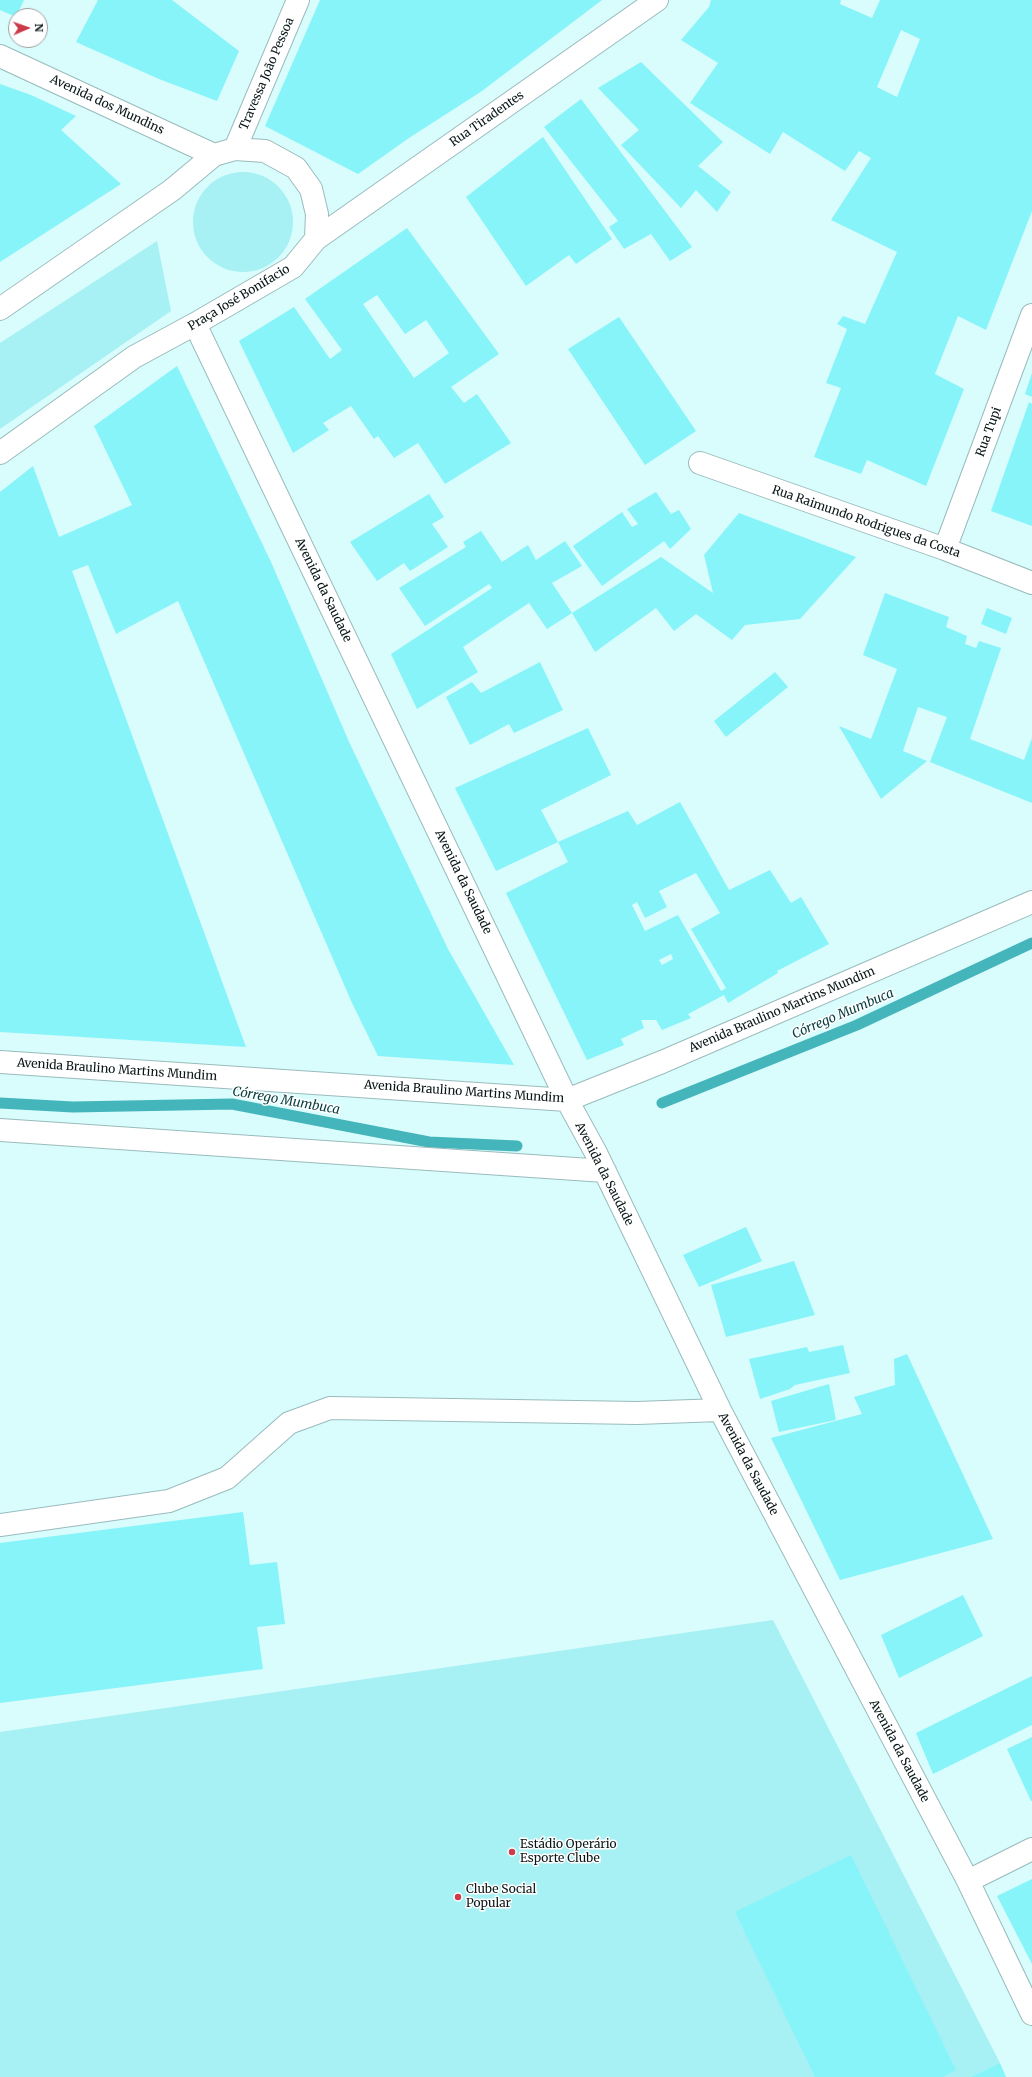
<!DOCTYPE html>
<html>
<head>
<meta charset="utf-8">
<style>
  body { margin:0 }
  #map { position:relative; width:1032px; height:2077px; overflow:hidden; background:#d9fcfd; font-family:Merriweather,serif }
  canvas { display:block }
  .north { position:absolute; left:8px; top:8px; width:40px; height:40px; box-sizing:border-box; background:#fff; border:1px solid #9da1a2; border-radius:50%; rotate:88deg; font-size:11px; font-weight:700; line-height:16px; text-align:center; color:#091516 }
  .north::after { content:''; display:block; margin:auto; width:14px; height:18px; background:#cb3b4a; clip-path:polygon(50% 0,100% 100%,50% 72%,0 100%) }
</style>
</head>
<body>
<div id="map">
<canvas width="1032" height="2077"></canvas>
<div class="north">N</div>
</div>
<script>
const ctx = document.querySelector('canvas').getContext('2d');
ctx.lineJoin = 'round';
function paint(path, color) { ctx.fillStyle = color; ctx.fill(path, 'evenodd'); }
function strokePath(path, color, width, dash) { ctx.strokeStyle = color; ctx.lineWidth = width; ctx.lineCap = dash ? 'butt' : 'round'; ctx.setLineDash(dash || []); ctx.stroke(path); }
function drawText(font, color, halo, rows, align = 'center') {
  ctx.font = font + ' Merriweather,serif'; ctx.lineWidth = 3; ctx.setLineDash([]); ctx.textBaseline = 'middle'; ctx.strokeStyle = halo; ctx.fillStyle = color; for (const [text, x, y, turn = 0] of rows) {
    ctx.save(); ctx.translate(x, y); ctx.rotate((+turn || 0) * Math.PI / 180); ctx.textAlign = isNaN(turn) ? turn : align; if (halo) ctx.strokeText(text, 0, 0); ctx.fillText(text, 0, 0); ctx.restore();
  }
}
paint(new Path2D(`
  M193 222a50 50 0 1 1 100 0a50 50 0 1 1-100 0Z
  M157,241L171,311L0,429V343Z
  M773,1620L1000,2063L970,2077H0V1732Z`), '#a7f0f4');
strokePath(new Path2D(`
  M0,1103L73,1107L232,1104L429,1142L517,1146
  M662,1103L857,1025L1032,943`), '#44b5bb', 11);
paint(new Path2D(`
  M0,0H24L16,17L0,10Z
  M98,0H172L239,51L217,101L159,79L76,42Z
  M320,0H602L482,91L409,138L358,174L265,126Z
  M711,0H841L840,4L872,18L880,0H1032V211L986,330L958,316L935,374L964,389L926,486L867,460L861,474L814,457L841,388L826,383L847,329L837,324L843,316L865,324L897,252L831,220L871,158L859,151L845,171L783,132L770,154L690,103L718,63L681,40L709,7ZM901,30L920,39L897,97L877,87Z
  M641,62L723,142L698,166L731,192L717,212L696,190L681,208L621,145L639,130L598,88Z
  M0,84L31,95L76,116L61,130L121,184L0,262Z
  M581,99L692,247L670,261L651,234L624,249L609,227L618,221L544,127Z
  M543,137L612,239L576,264L569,255L526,286L466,197Z
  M407,228L499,354L451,387L464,403L477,394L511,443L445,484L418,443L394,458L378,436L374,439L351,406L323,423L329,430L293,453L239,341L294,307L330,359L342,350L305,299ZM377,295L405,334L426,320L449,353L414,378L363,304Z
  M619,317L696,431L645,465L568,349Z
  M177,366L271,562L350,744L448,949L514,1065L378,1056L352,1003L178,601L116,634L88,565L72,571L246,1047L0,1032V492L33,466L59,537L132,505L94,426Z
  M1032,373V397L1025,394Z
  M1029,402L1032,404V526L991,511Z
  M656,492L671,514L679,510L691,529L670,549L664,541L602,586L573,546L622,512L632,527L638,524L627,509Z
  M429,494L444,517L432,524L448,547L410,571L404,563L377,581L350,542Z
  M739,513L856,557L800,619L745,625L732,640L696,614L674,631L656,608L595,652L572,613L661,557L713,593L704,555Z
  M481,531L502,562L528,545L536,560L565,541L582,566L552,583L572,613L547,629L529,603L463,647L478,672L417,709L391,654L492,588L489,584L425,626L399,588L466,547L463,542Z
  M885,593L949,617L946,627L967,636L965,644L976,648L979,641L1001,648L970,739L1024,760L1032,738V803L930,762L947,717L918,707L903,751L927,761L881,799L839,726L871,739L897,669L863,655Z
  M987,608L1012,618L1006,634L981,624Z
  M540,662L563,710L514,733L509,724L470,745L446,697L472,682L481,693Z
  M775,672L788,687L726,737L714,721Z
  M588,728L611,775L541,810L558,842L628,811L637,825L680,802L729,890L770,870L791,903L801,897L829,944L777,971L778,973L728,1003L724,995L688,1014L691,1018L662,1030L656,1020H641L644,1028L621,1039L624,1045L587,1060L506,893L568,862L558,842L496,871L455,788ZM696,873L720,913L691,929L726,988L721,991L678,915L645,931L632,905L637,902L645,918L667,907L659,891ZM671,954L673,959L662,965L659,960Z
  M746,1227L762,1261L699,1287L683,1255Z
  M794,1261L815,1315L726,1337L711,1285Z
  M843,1345L850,1373L795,1385L790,1389L760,1399L749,1359L807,1347L809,1352Z
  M907,1354L993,1539L840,1580L771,1438L862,1414L854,1397L895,1385L894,1359Z
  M829,1384L836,1420L779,1432L771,1401Z
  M243,1512L250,1565L277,1562L285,1624L257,1627L263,1669L0,1703V1543Z
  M963,1595L983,1636L899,1678L881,1635Z
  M1032,1676V1725L933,1774L916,1733Z
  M1032,1737V1801H1031L1007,1749Z
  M851,1855L956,2070L943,2077H815L735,1912Z
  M1032,1879V1964L997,1896Z
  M1000,2063L1006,2077H970Z`), '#87f4f9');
const minor = new Path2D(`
  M0,56L214,155
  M235,149L298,0
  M316,239L657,0
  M0,309L172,190L214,155L235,149L265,151L296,168L311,189L317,214L316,239L293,267L195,324L134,357L0,453
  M195,324L567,1100L596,1153L720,1410L968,1881L1032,2014
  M700,463L945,549L1032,583
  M945,549L1032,315
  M0,1062L567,1100L662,1062L1032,902
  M0,1130L605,1171
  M0,1525L169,1501L227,1478L289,1423L330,1408L637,1413L720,1410
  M968,1881L1032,1849`);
strokePath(minor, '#9abbbc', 24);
strokePath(minor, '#fff', 22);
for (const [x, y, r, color] of [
  [512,1852,4,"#cb3b4a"],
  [458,1897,4,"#cb3b4a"]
]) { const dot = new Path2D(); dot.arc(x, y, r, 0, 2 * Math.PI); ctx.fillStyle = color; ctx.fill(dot); strokePath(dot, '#fff', 1.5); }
drawText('12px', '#091516', '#fff', [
  ["Travessa João Pessoa",267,74,-67],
  ["Avenida dos Mundins",107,105,25],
  ["Rua Tiradentes",487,119,-35],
  ["Praça José Bonifacio",239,298,-31],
  ["Rua Tupi",989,432,-70],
  ["Rua Raimundo Rodrigues da Costa",866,522,19],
  ["Avenida da Saudade",323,590,64],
  ["Avenida da Saudade",463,882,64],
  ["Avenida Braulino Martins Mundim",782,1010,-23],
  ["Avenida Braulino Martins Mundim",117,1070,4],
  ["Avenida Braulino Martins Mundim",464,1092,4],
  ["Avenida da Saudade",604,1174,63],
  ["Avenida da Saudade",748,1464,62],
  ["Avenida da Saudade",899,1751,62]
]);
drawText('12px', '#091516', '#fff', [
  ["Estádio Operário",520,1845],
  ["Esporte Clube",520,1859],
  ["Clube Social",466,1890],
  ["Popular",466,1904]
], 'left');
drawText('italic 13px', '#073d3f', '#fff', [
  ["Córrego Mumbuca",843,1014,-23],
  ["Córrego Mumbuca",286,1101,10]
]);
</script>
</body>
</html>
